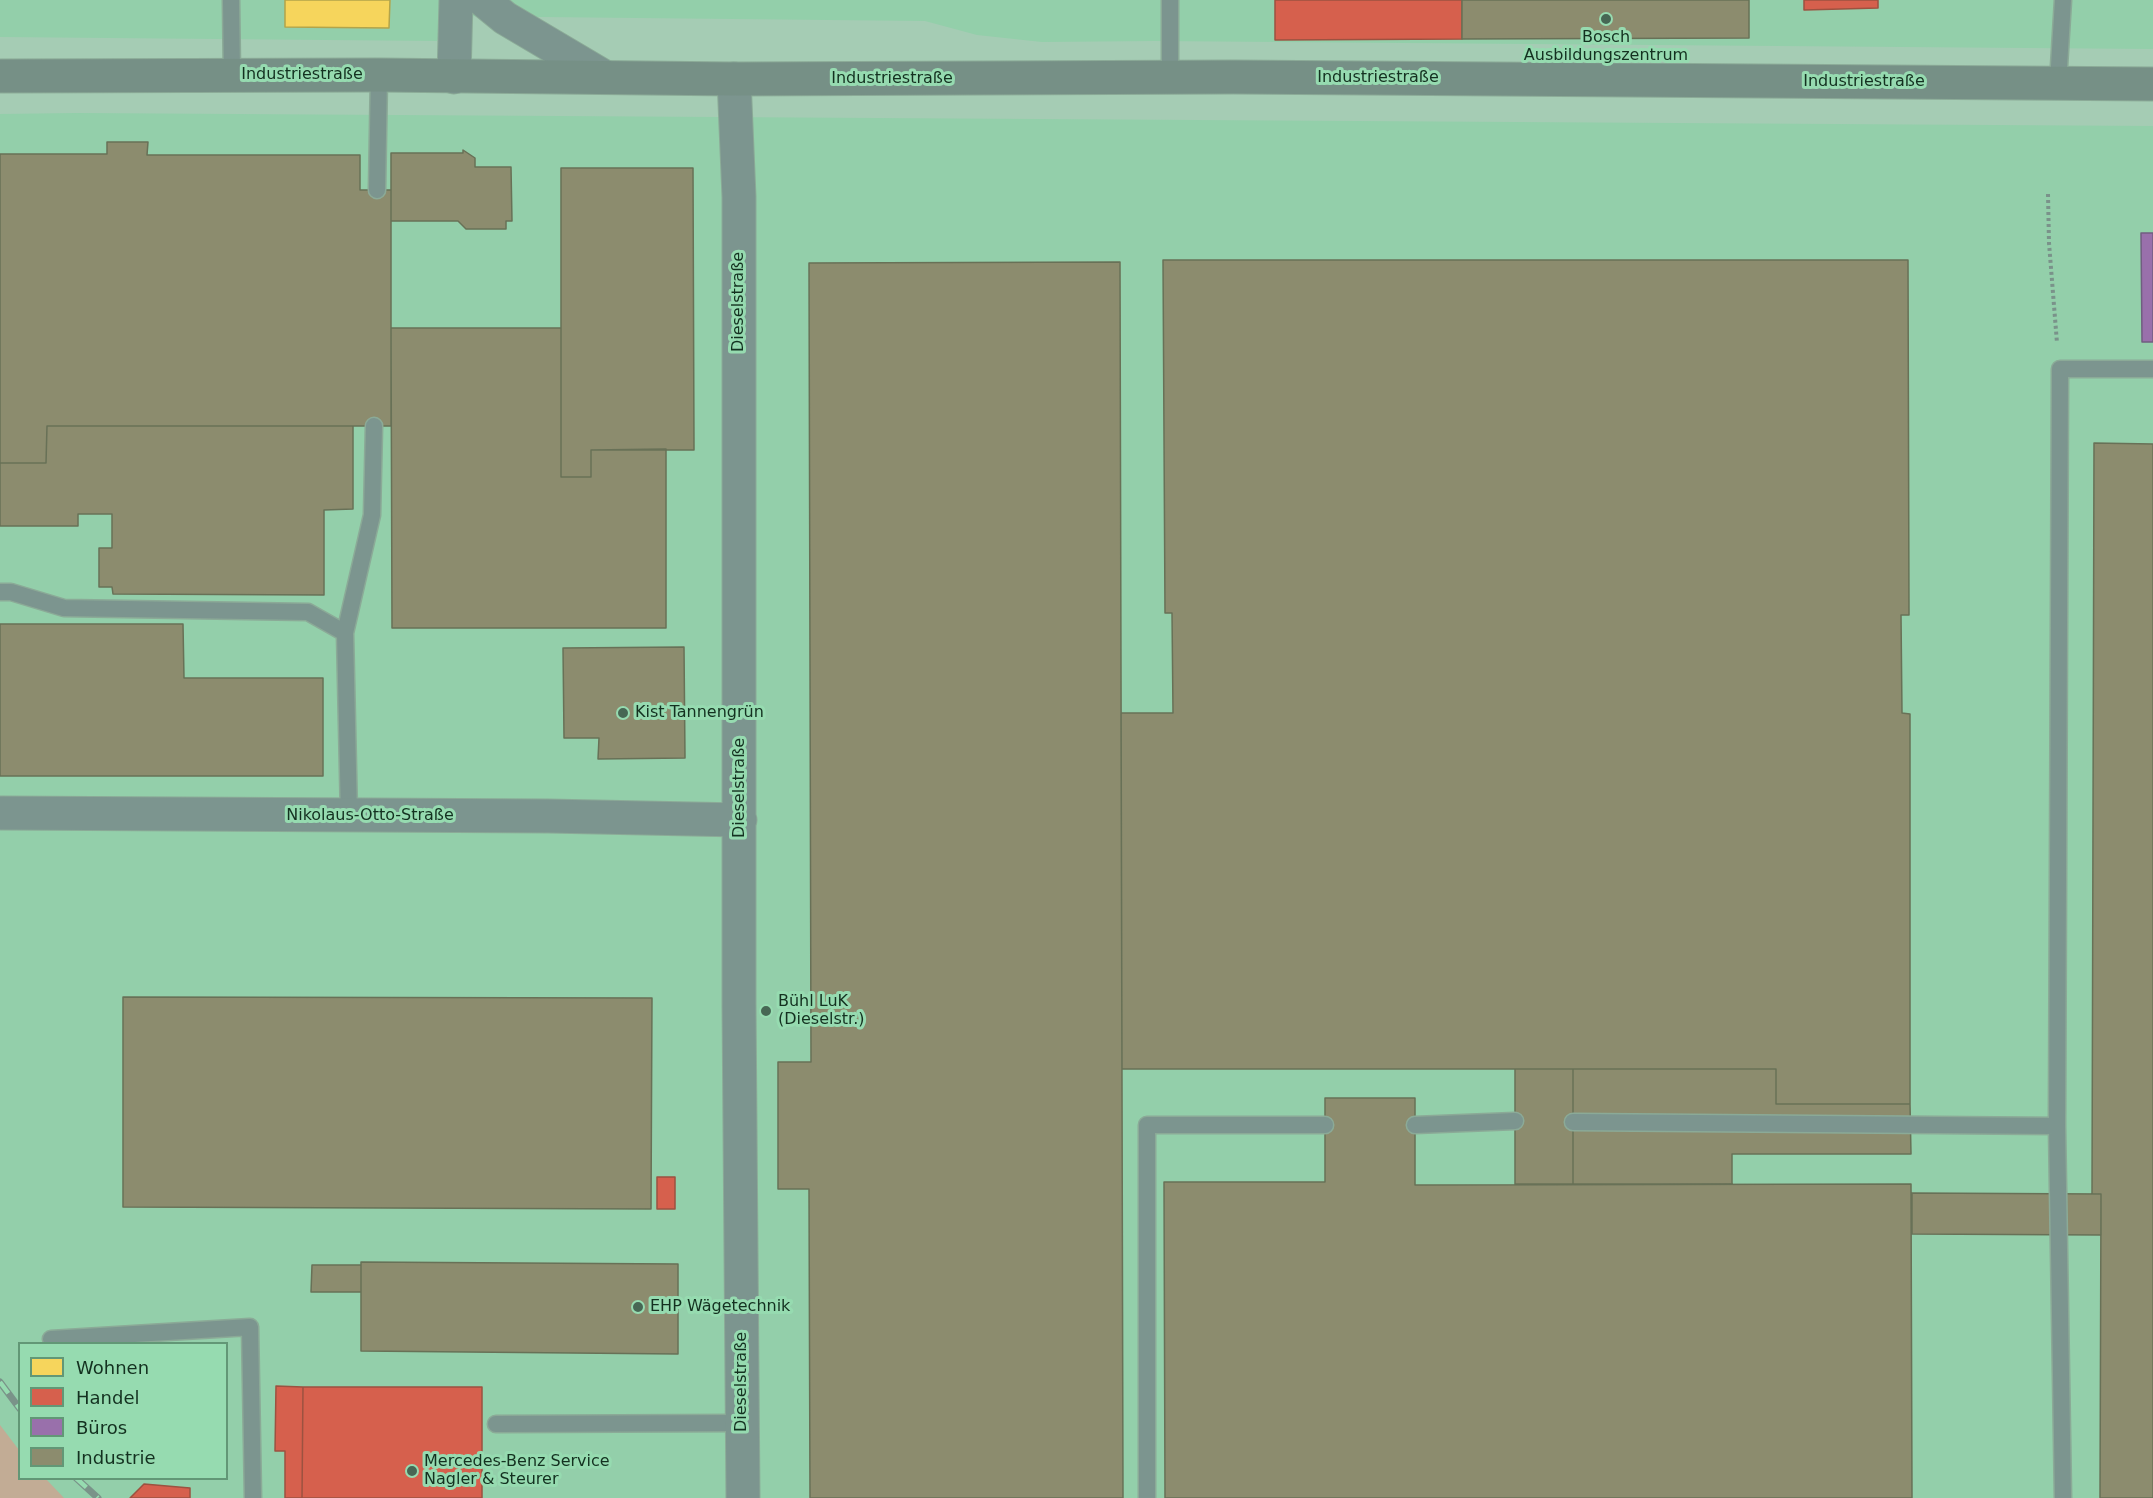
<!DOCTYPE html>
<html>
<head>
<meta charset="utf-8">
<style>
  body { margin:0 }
  #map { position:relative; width:2153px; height:1498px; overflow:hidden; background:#a5ccb4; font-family:"DejaVu Sans",sans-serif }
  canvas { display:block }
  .legend { position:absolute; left:18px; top:1342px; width:210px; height:138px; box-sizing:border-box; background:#96dbb0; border:2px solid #629776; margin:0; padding:8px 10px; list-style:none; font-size:18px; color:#143120 }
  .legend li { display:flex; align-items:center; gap:12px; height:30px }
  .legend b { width:30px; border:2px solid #629776 }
</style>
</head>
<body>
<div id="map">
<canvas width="2153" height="1498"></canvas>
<ul class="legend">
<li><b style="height:16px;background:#f6d55c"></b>Wohnen</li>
<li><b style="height:16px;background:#d6604d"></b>Handel</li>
<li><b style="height:16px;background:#9970ab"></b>Büros</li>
<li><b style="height:16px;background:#8c8c6e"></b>Industrie</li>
</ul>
</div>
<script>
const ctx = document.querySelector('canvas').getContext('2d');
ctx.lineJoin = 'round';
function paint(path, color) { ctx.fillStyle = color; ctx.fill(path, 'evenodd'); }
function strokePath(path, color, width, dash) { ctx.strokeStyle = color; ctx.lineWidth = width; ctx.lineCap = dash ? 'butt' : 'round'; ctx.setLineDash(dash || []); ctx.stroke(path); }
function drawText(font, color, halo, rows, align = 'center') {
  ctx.font = font + ' "DejaVu Sans",sans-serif'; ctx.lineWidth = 6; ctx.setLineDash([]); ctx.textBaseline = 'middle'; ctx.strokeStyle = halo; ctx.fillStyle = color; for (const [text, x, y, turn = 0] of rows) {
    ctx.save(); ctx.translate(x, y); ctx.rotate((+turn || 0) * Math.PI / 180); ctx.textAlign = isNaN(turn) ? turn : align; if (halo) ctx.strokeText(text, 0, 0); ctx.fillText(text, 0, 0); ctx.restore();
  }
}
paint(new Path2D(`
  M0,0H2153V49L1155,41L1042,42L977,35L925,21L446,16L437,41L0,37Z
  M77,113L2153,126V1498H0V114ZM20,1344H226V1478H20Z`), '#93cfaa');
paint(new Path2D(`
  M0,1425L19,1450L20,1478L46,1479L64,1498H0Z`), '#c2ac95');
const homes = new Path2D(`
  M285,0H390L389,28L285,27Z`);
paint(homes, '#f6d55c');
strokePath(homes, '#b2a44a', 1.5);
const shops = new Path2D(`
  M1275,0H1462V39L1275,40Z
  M1804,0H1878V8L1804,10Z
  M657,1177H675V1209H657Z
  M276,1386L303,1387L302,1498H285V1451H275Z
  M303,1387H482V1498H302Z
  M144,1484L190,1488V1498H130Z`);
paint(shops, '#d6604d');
strokePath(shops, '#9c5240', 1.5);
const offices = new Path2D(`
  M2141,233H2153V342H2142Z`);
paint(offices, '#9970ab');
strokePath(offices, '#715d81', 1.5);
const industry = new Path2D(`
  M1462,0H1749V38L1462,39Z
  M107,142H148L147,155H360V190H391V426H47L46,463H0V154H107Z
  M463,150L475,158V167H511L512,221H506V229H466L458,221H391V153H463Z
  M561,168H693L694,450H591V477H561Z
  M1163,260H1908L1909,615H1901L1902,713L1910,714V1104H1776V1069H1122L1121,713H1173L1172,613H1165Z
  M1120,262L1123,1498H810L809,1189H778V1062H811L809,263Z
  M391,328H561V477H591V450L666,449V628H392Z
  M47,426H353V509L324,510V595L113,594L112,587H99V548H112V514H78V526H0V463H46Z
  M2094,443L2153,444V1498H2100L2101,1194H2092Z
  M0,624H183L184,678H323V776H0Z
  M684,647L685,758L598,759L599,738H564L563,648Z
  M123,997L652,998L651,1209L123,1207Z
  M1515,1069H1573V1184H1515Z
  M1573,1069H1776V1104H1910L1911,1154H1732V1184H1573Z
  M1325,1098H1415V1185L1911,1184L1912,1498H1165L1164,1182H1325Z
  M1912,1193L2101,1194V1235L1912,1234Z
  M361,1262L678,1264V1354L361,1351Z
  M312,1265H361V1292H311Z`);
paint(industry, '#8c8c6e');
strokePath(industry, '#687157', 1.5);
const service = new Path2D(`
  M231,0L232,75
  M1170,78V0
  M2058,83L2063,0
  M377,190L379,75
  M0,592H11L64,608L308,612L345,633L349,816
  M345,633L372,515L374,426
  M1573,1122L2057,1126
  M1415,1125L1515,1121
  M51,1339L250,1327L253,1498
  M496,1424L742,1423
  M1147,1498V1125H1325
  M2063,1498L2057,1126L2060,369H2153`);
const minor = new Path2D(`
  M483,0L505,18L603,76
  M454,77L456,0
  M734,79L739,197V1005L743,1498
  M0,813L548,816L740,820`);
const primary = new Path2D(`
  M0,76L379,75L734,79L1233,77L2153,84`);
strokePath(service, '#8baa97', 19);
strokePath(minor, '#8baa97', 35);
strokePath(primary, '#8baa97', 35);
strokePath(new Path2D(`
  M2048,194L2049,243L2057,343`), '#7a928a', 4, [3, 3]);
strokePath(service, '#7c958f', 16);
strokePath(minor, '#7c958f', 33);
strokePath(primary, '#769086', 33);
const rail = new Path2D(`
  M0,1382L20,1409
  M76,1478L98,1498`);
strokePath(rail, '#7a9389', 7);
strokePath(rail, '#96dbb0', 4.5, [14]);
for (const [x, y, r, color] of [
  [1606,19,6,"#476754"],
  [623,713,6,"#476754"],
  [766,1011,6,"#476754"],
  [638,1307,6,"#476754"],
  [412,1471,6,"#476754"]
]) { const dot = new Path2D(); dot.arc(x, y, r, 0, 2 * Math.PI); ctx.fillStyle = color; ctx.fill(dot); strokePath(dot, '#96dbb0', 2); }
drawText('16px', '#143120', '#96dbb0', [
  ["Bosch",1606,38,"center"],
  ["Ausbildungszentrum",1606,56,"center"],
  ["Kist Tannengrün",635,713],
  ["Bühl LuK",778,1002],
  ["(Dieselstr.)",778,1020],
  ["EHP Wägetechnik",650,1307],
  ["Mercedes-Benz Service",424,1462],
  ["Nagler & Steurer",424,1480]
], 'left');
drawText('16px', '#143120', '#96dbb0', [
  ["Industriestraße",302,75],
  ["Industriestraße",1378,78],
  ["Industriestraße",892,79],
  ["Industriestraße",1864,82],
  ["Dieselstraße",739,302,-90],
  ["Dieselstraße",740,788,-90],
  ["Nikolaus-Otto-Straße",370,816],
  ["Dieselstraße",742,1382,-90]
]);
</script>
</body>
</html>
